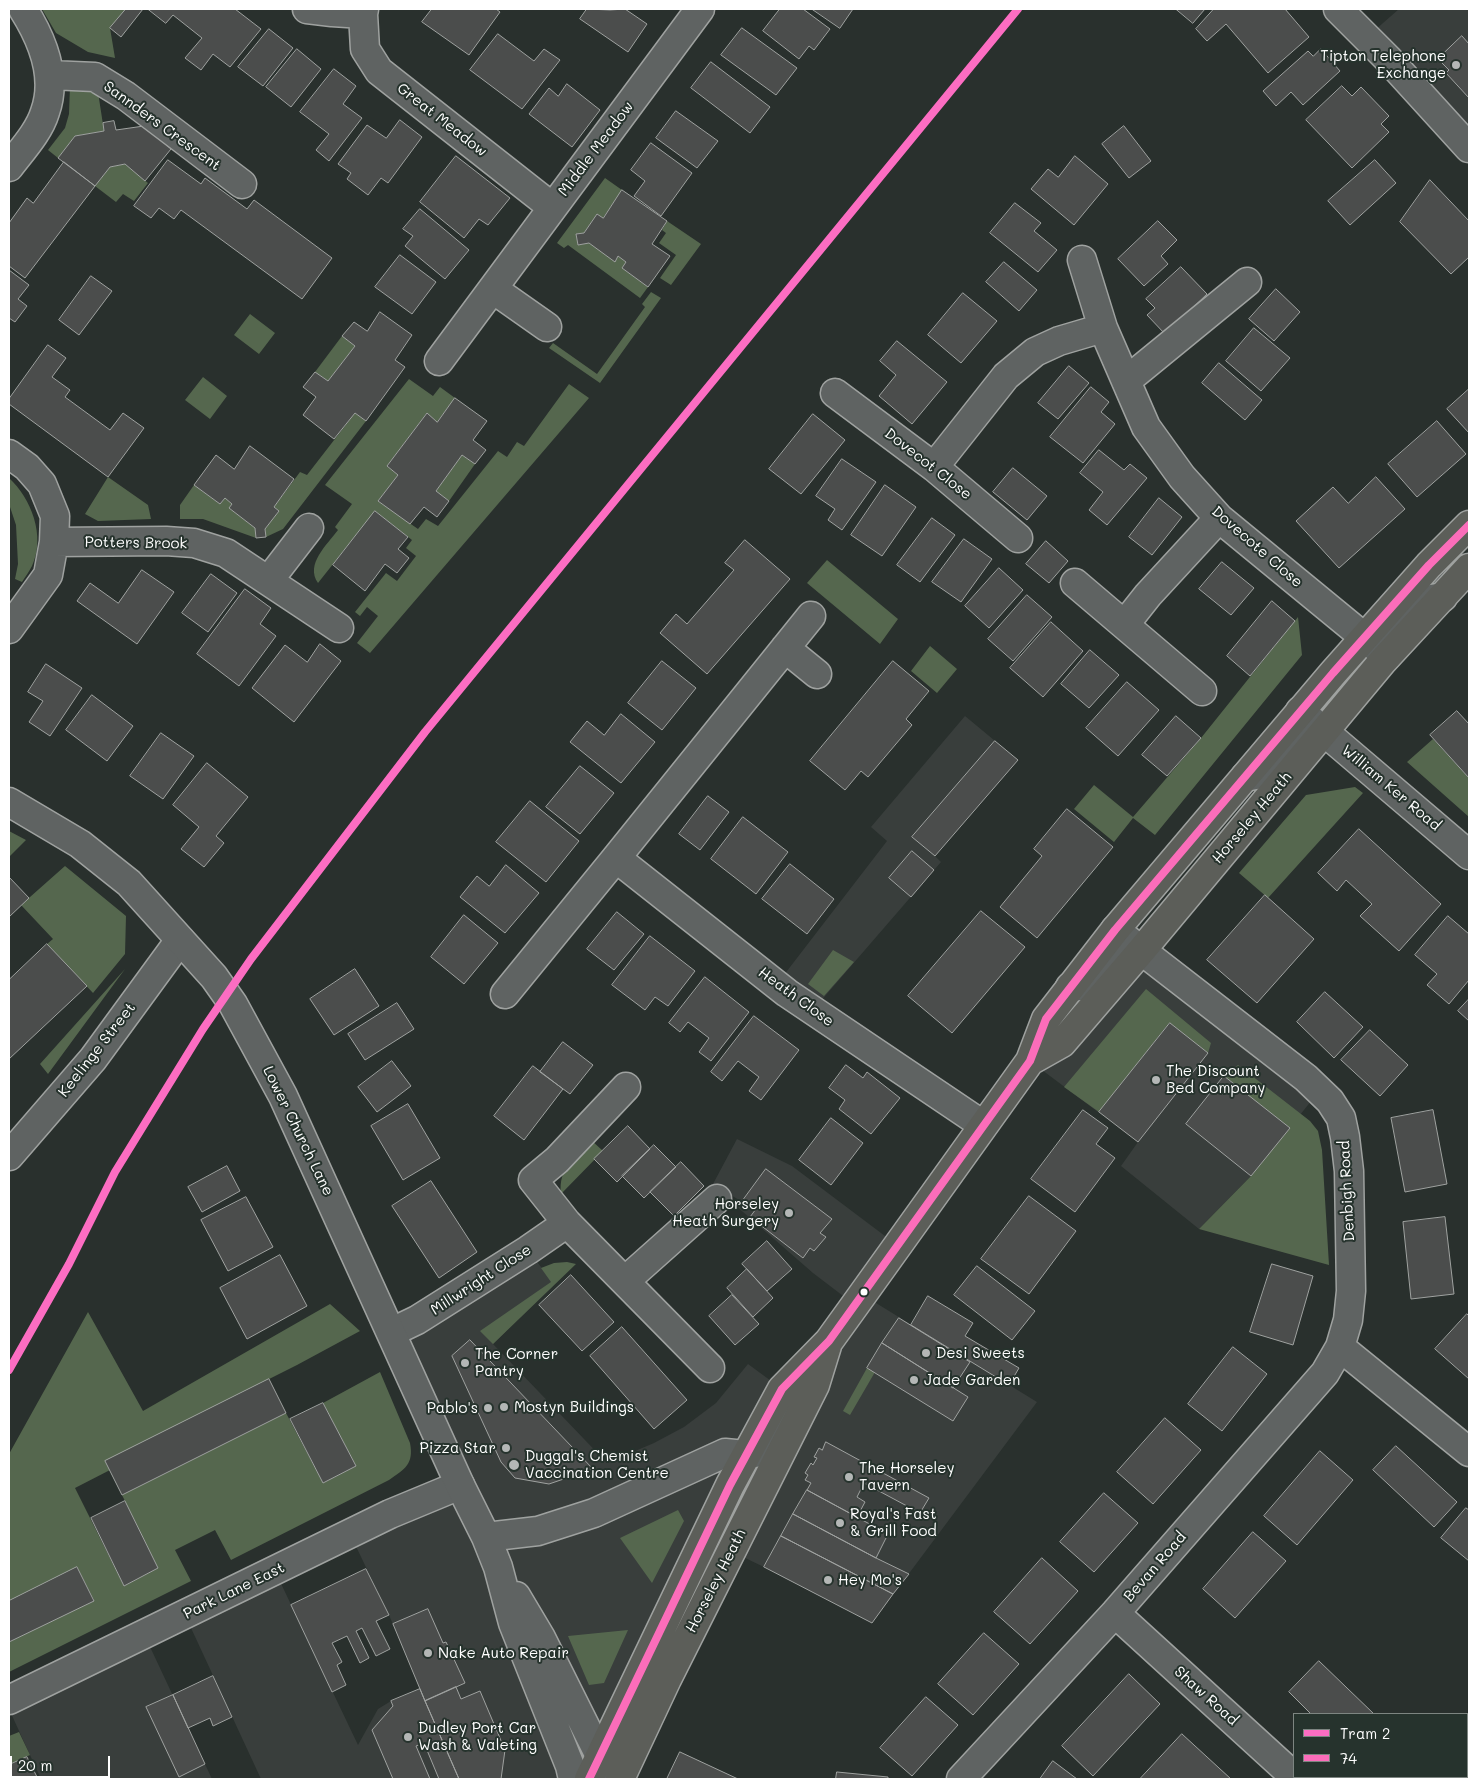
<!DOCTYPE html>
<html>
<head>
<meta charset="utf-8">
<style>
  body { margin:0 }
  #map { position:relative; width:1478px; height:1788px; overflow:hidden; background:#29302d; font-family:Mali,sans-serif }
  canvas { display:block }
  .frame { position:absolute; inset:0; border:10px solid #fff; pointer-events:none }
  .legend { position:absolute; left:1293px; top:1713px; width:175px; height:65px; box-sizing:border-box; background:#26332d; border:1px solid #7d8581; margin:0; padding:6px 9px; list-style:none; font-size:15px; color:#fff }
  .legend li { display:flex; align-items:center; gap:10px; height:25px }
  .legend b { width:25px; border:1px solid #7d8581 }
  .scale { position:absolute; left:10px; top:1756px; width:100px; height:22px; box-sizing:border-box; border:2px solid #fff; border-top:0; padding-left:6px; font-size:15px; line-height:18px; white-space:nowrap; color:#fff; -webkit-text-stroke:4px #26332d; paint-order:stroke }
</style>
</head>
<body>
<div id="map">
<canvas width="1478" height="1788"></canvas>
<div class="frame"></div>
<ul class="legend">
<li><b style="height:6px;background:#fc6dc2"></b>Tram 2</li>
<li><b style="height:6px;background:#fb6dba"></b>74</li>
</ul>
<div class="scale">20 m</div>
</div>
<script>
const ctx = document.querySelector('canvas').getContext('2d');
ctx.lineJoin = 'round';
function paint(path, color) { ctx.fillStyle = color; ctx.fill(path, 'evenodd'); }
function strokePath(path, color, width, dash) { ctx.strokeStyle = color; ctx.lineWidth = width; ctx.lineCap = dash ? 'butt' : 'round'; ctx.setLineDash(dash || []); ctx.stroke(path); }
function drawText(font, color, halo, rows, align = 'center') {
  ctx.font = font + ' Mali,sans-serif'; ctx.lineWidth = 4; ctx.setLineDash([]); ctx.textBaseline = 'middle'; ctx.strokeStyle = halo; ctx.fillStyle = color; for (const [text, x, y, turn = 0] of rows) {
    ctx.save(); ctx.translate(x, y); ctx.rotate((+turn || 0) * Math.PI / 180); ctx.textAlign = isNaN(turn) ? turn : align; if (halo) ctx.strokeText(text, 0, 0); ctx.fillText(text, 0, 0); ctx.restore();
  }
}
paint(new Path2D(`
  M1399,9H1469V148L1366,38Z
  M965,716L1018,760L935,856L941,862L813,1010L777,984L887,841L871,827Z
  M1126,939L1320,1090L1251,1176L1199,1229L1121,1166L1138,1142L1030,1061Z
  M737,1139L792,1166L897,1245L863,1295L1037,1402L872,1623L764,1567L718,1545L604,1779H261L185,1615L275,1571L358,1745L378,1709L391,1701L420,1689L389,1615L350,1534L460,1485L392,1332L528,1250L554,1284L493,1344L607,1463L654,1443L684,1427L716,1403L748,1364L782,1389L855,1305L813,1273L735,1205L739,1200L713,1184Z
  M144,1634L212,1779H41L9,1709Z`), '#393e3c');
paint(new Path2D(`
  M42,9H126L110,28L115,58L88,52L56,33Z
  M70,86L82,87L98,92L104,131L75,136L58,158L48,150L65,128L69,114Z
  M125,164L148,183L134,201L123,194L116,202L95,186L110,167Z
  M605,178L622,190L603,218L597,214L584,233L576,234L578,245L589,243L615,261L618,256L626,262L622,268L648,287L640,298L568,245L564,248L557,243Z
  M667,221L701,244L671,285L660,278L676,255L659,243L666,233L662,230Z
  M651,292L661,298L600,383L549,348L553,343L597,374L645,307L642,304Z
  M250,314L275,333L259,354L234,335Z
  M342,336L355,346L328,381L315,372Z
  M203,377L227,396L210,419L185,400Z
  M409,379L433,396L440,387L455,398L437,422L426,414L387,466L398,475L378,501L418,529L426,519L438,526L498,451L507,457L517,442L524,446L569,384L589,398L370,653L357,643L378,616L367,607L360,616L355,612L386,573L397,581L416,556L406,548L412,540L375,511L318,583C305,564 327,545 338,530L335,527L352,504L325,485Z
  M355,413L366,421L283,529L266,537L265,529L279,511L274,507L300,472L307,475Z
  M462,455L475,464L449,501L436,491Z
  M108,477L148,505L151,519L98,521L85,514Z
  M9,478C31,498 46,536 32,566C29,572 25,577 22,582L15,579L18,564L16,525L9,504Z
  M194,485L220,504L225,498L232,504L229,508L255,528L256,538L203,519H180V505Z
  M827,560L898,619L880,644L807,583Z
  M1298,617L1302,655L1155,835L1133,818L1114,842L1074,809L1094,785L1133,817L1201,738Z
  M930,646L957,669L937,693L911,671Z
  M1433,739L1469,778V817L1407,762Z
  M1355,787L1363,793L1268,898L1239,873L1306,795Z
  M9,831L26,840L9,857Z
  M65,866L126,916L125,954L93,993L47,944L53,939L21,905Z
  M833,950L854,962L824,996L808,984Z
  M125,969L48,1074L40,1064Z
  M1146,989L1211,1043L1208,1053L1169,1023L1099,1112L1064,1087Z
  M1238,1065L1310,1121L1318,1131L1322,1150L1329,1265L1199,1229L1251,1176L1289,1128L1224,1076Z
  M591,1140L603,1151L561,1194C558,1168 575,1157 591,1140Z
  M567,1262L576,1264L493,1344L480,1331L551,1282L541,1268L554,1263Z
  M330,1304L360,1331L297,1365L106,1461L110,1470L75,1488L124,1586L158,1568L122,1495L286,1413L323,1483L356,1466L323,1403L380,1372L410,1443C414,1464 405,1469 389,1480L231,1560L215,1530L175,1550L191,1581L9,1672V1642L94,1600L77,1567L9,1601V1454L88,1312L143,1411Z
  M867,1368L875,1372L850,1415L843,1411Z
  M678,1510L684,1521L652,1583L620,1538Z
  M628,1630L604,1683L589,1685L568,1636Z
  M19,1732L30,1755L9,1765V1736Z`), '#55674e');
const building = new Path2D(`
  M126,9H143L121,37L110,28Z
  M148,9H235L261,29L230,67L213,54L201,70L185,58L202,38L173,15L166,23Z
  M432,9H496L500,12L469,55L422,22Z
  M587,9L610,10L625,9L647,24L628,52L580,19Z
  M780,9H803L830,29L814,50L809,46L799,59L763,31Z
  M812,9H853L840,28Z
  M1176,9H1205L1193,23Z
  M1214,9H1285L1309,37L1268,73L1226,24L1207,41L1196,29Z
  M742,28L797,68L776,95L721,55Z
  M269,29L293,48L263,86L238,67Z
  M498,34L534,61L544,49L560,60L522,109L470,70Z
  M1462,36L1469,44V98L1446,73L1449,70L1438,59Z
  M297,49L321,69L291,107L266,87Z
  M1321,49L1340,71L1303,105L1291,92L1276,106L1263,91L1308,51L1313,56Z
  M711,62L770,107L750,133L691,88Z
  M334,69L356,86L343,104L362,118L329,161L316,150L329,134L300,112Z
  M567,84L600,110L572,147L529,114L549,88L558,96Z
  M1342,86L1352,96L1361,87L1389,116L1381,124L1389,132L1352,168L1306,120Z
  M676,111L718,141L697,168L656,138Z
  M400,120L422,137L388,183L381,178L368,195L347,179L351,173L338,164L367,125L386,138Z
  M114,121L116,130L144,126L171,149L145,181L125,164L110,167L95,186L58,158L75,136L104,131L103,123Z
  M1124,126L1151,161L1129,178L1102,144Z
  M651,143L692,173L661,216L634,196L645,181L631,170Z
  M456,156L510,198L488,225L479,219L464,238L420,202Z
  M1075,156L1108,184L1074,225L1031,189L1048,169L1058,177Z
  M168,160L201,184L205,178L247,209L254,200L332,258L302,299L181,210L174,219L159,208L151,218L134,206Z
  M1375,160L1396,183L1350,225L1328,201Z
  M64,162L95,186L25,278L9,266V223L27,198L33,203Z
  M1430,180L1469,221V257L1451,274L1400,222Z
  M622,190L667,221L652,244L670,256L648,287L622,268L626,262L618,256L615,262L589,243L578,245L576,234L584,233L597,214L603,218Z
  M1015,203L1041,223L1034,231L1057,250L1038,272L990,233Z
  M420,209L469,250L445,279L405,246L413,236L403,229Z
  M1158,221L1177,240L1161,256L1168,264L1144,286L1118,259Z
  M400,255L436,282L412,314L375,287Z
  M1004,262L1037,290L1019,311L986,282Z
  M1181,267L1207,294L1165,334L1147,315L1155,308L1146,299Z
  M9,270L29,285L18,299L27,306L15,322L9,318Z
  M91,276L112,291L79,335L59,320Z
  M1276,289L1300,312L1274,341L1249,319Z
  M963,293L997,321L961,363L928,335Z
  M380,312L412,335L395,360L405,367L366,421L355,413L334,439L303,415L316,397L303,387L315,372L328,381L355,346L342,336L354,322L367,331Z
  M1254,328L1290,358L1261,391L1226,361Z
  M897,341L947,382L912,424L879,396L896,375L880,361Z
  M48,345L66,358L52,377L70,390L65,397L110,430L123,413L144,428L108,477L9,404V399Z
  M1219,363L1262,400L1245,420L1202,383Z
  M1069,366L1089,383L1058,419L1038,403Z
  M1091,387L1109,402L1101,412L1115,424L1083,463L1050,437Z
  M1469,389V433L1447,409Z
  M455,398L487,421L473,440L486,450L475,464L462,455L436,491L449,501L437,517L424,507L410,524L378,501L398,475L387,466L427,413L437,422Z
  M813,414L845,440L801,494L769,469Z
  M1437,421L1466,454L1417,497L1388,464Z
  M250,446L294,479L274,507L279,511L265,529L266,537L256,538L255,528L229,508L232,504L225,498L220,504L194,485L216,455L234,469Z
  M1099,450L1124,470L1130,464L1147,478L1107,525L1089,510L1103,492L1080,473Z
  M842,459L876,482L842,530L828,520L835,509L816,496Z
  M1013,468L1047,496L1027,520L993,492Z
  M1376,477L1405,509L1339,568L1296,521L1333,487L1348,503Z
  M885,485L916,507L882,556L851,535Z
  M1159,498L1182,517L1152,555L1129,537Z
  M375,511L408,537L398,549L409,558L397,573L385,564L365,591L333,565Z
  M932,518L955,535L920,582L897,565Z
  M964,539L992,559L961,602L932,582Z
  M745,540L790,579L707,674L660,633L676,614L687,624L734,570L725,563Z
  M1046,541L1068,561L1049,583L1026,564Z
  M1222,562L1254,588L1231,615L1199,589Z
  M999,568L1023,590L989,628L965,606Z
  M142,570L174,592L137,644L77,601L90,583L118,603Z
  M211,574L237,593L208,632L182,613Z
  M245,589L271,608L260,624L276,636L239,686L197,654Z
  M1027,595L1052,617L1013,661L988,639Z
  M1272,601L1295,621L1250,676L1227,656Z
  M1051,622L1083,651L1043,697L1010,668Z
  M320,644L341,661L294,722L252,688L285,645L307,662Z
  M1090,650L1119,675L1089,708L1061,684Z
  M662,661L696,688L662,730L628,703Z
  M893,661L929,691L906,719L912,725L868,777L861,771L845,790L810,761Z
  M46,664L82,688L50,736L29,722L43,701L28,692Z
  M1127,682L1159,710L1118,756L1086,728Z
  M92,695L133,726L107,761L66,730Z
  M1457,711L1469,724V778L1430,735Z
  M621,714L655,742L621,783L570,742L587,721L604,735Z
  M1176,716L1201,738L1167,776L1142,755Z
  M161,733L194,756L163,799L130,776Z
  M995,741L1018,760L935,856L912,837Z
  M207,763L248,797L216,836L224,843L204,867L181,849L199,827L173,805Z
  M580,766L614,793L580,834L546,807Z
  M708,796L729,812L700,850L679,834Z
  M530,801L579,841L546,882L496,842Z
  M1067,809L1113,847L1037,938L1000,907L1042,856L1034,849Z
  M743,817L788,852L756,894L711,859Z
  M1359,829L1441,904L1399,951L1360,916L1372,904L1346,880L1337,891L1318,873Z
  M912,851L934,870L911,897L889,878Z
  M790,864L834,899L807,934L762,899Z
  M506,865L539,893L505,933L460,897L477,876L489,886Z
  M9,877L29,898L9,917Z
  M1265,895L1314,939L1257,1003L1207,960Z
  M981,911L1025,947L952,1033L908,996Z
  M617,912L644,934L614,970L587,949Z
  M464,915L498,943L464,984L431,957Z
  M1448,916L1469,934V980L1449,1004L1427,985L1437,974L1415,955Z
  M650,936L695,971L668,1006L655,997L645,1010L612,985Z
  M47,944L87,986L9,1059V980Z
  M355,969L379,1006L334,1035L310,999Z
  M705,977L749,1012L711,1061L699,1052L709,1038L688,1022L680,1032L669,1023Z
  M1325,992L1363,1027L1334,1058L1297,1022Z
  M1469,999V1021L1458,1011Z
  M397,1003L414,1029L365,1060L348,1034Z
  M754,1016L799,1050L761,1100L749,1091L759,1077L738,1061L722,1081L711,1072Z
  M1170,1023L1208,1053L1138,1142L1099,1112Z
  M1370,1030L1408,1065L1380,1096L1341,1060Z
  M563,1042L593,1065L570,1094L540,1072Z
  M392,1061L411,1086L377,1112L358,1087Z
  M846,1065L863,1078L867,1072L900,1098L871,1134L839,1109L845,1100L829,1088Z
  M533,1066L563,1089L524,1140L494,1116Z
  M1224,1076L1290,1128L1251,1176L1186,1124Z
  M408,1104L440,1158L403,1180L371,1126Z
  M1083,1110L1108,1128L1096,1144L1115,1158L1075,1212L1031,1179Z
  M1433,1110L1447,1184L1405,1192L1391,1118Z
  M831,1118L863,1143L831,1185L799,1160Z
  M628,1126L650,1149L617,1182L594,1159Z
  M654,1145L676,1167L644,1198L622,1176Z
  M681,1162L704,1186L674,1216L650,1192Z
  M227,1166L240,1191L202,1212L188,1187Z
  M766,1169L832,1219L820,1233L826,1237L814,1251L810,1248L803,1258L750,1217L756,1209L744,1199Z
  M431,1181L477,1252L439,1278L392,1206Z
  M1029,1196L1076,1231L1029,1294L981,1259Z
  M246,1197L273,1247L228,1271L201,1220Z
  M1445,1217L1454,1294L1411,1299L1403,1222Z
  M767,1241L792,1269L767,1291L742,1264Z
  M280,1255L307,1306L247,1339L220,1288Z
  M1272,1264L1313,1276L1293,1345L1250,1332Z
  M977,1266L1035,1311L1012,1340L954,1295Z
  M747,1269L773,1298L753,1317L727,1288Z
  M571,1275L614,1322L582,1351L539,1305Z
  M732,1295L759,1324L735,1345L709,1316Z
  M928,1296L973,1323L965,1336L1019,1368L1009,1385L911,1325Z
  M1467,1314L1469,1316V1379L1435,1349Z
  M899,1318L970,1362L953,1388L882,1343Z
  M622,1327L687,1400L654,1429L590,1356Z
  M470,1340L593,1469L549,1484L515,1478L501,1462L452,1356Z
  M882,1343L968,1397L953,1421L867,1368Z
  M1233,1347L1267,1374L1222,1431L1188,1404Z
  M269,1379L286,1413L122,1495L105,1461Z
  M323,1403L356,1466L323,1483L290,1419Z
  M1165,1418L1201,1450L1153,1504L1117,1472Z
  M826,1442L929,1498L920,1513L864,1483L857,1497L865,1502L857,1517L807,1490L811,1483L805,1480L808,1475L805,1473L811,1463L813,1465L817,1458L814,1457L819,1448L822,1450Z
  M1396,1446L1457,1502L1434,1527L1373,1470Z
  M1320,1451L1353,1480L1297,1545L1264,1516Z
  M807,1490L888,1534L876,1558L793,1514Z
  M1104,1493L1138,1523L1094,1572L1060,1542Z
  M125,1501L158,1568L124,1586L91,1518Z
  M1466,1508L1469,1510V1561L1441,1538Z
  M793,1514L876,1558L909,1574L893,1594L781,1536Z
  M1253,1532L1286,1561L1235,1618L1203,1589Z
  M781,1536L893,1594L872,1623L764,1567Z
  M1042,1558L1078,1591L1030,1644L994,1612Z
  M77,1567L94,1601L9,1642V1601Z
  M366,1569L389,1615L376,1621L390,1649L376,1656L362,1628L356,1631L369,1658L360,1663L347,1636L332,1643L342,1662L337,1665L346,1685L332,1692L291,1605Z
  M428,1609L443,1643L446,1642L465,1683L425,1701L393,1624Z
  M984,1633L1019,1664L973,1715L938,1684Z
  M1319,1661L1374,1714H1311L1289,1692Z
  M1129,1674L1160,1704L1093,1776L1062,1746Z
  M213,1676L232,1717L213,1726L210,1718L188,1728L173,1695Z
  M456,1687L461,1699L480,1691L505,1750L501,1779H459L425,1701Z
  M420,1689L425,1701L459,1779H439L424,1743L416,1746L430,1779H393L372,1730L393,1706L391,1701Z
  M173,1695L205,1764L179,1777L146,1707Z
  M926,1697L958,1725L912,1776L880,1748Z
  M1182,1734L1231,1779H1140Z
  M680,1752L738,1779H667Z
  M27,1757L38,1779H9V1765Z
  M1053,1761L1077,1779H1040Z
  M1467,1763L1469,1765V1779H1435L1437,1777H1467Z
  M837,1772L888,1777V1779H836Z
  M1375,1777H1407L1405,1779H1378Z`);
paint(building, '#4b4d4c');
strokePath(building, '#9fa2a0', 1);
const street = new Path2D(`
  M307,9L332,12L363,14
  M364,9L363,14L365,49L379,71L552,207
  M50,75L95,77L126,96L242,184
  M9,167C21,151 39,132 45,112C58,76 42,39 23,9
  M1082,260L1103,328L1146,427L1182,477L1219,518L1387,656
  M493,289L547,327
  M439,361L700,9
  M1126,381L1247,282
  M835,393L934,467L1018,538
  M9,454L27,467L42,484L55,516L54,542L48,575L9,629
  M934,467L1006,376L1035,352L1059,341L1103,328
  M54,542L166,541L194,543L226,553L339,628
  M269,580L309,528
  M1075,583L1202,691
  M1125,624L1148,595L1219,518
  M1376,647L1414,602L1443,597
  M785,648L817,674
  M1300,711L1469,855
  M1245,777L1266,773L1312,721
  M616,858L787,993L983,1125
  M1115,930L1306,1078L1330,1101L1341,1118L1345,1137L1349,1171L1351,1291L1348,1320L1340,1347L1469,1452
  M1070,987L1089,985L1126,939
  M505,994L616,858L811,616
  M626,1087L557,1160L533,1180L567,1223L710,1368
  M9,1156L93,1059L180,940
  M625,1281L717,1199
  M392,1332L417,1320L528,1250L567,1223
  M1115,1613L1297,1779
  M9,1700L390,1514L460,1485
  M961,1779L1115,1613L1325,1373L1340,1347`);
const secondary = new Path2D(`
  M1338,9L1388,59L1469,148
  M9,802L80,844L129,883L214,977L233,1004L283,1096L460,1485L486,1537L498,1567L513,1623L570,1766L573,1779
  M486,1537L538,1531L594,1513L725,1453L745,1455L763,1451L795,1396L813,1386
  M516,1596L541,1638L600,1756L609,1768V1772`);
const highway = new Path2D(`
  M1030,1061L1062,1043L1141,951L1382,662L1469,568
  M589,1779L730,1485L782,1389L829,1341L855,1305L1030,1061L1046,1019L1115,930L1333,673L1429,565L1469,525
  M620,1779L667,1679L815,1385L827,1346`);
strokePath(street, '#9fa2a0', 31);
strokePath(secondary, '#9fa2a0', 31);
strokePath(highway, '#9fa2a0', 31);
strokePath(street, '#5f6362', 28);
strokePath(secondary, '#5f6362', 28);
strokePath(highway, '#5c5e59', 28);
strokePath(new Path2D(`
  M589,1779L730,1485L782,1389L829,1341L1030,1061L1046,1019L1115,930L1333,673L1429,565L1469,525`), '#fb6dba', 8);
strokePath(new Path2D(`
  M9,1370L69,1264L115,1172L203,1029L251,959L425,732L1018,9`), '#fc6dc2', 8);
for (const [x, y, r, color] of [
  [1456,65,5,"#b4b7b6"],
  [1156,1080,5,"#b4b7b6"],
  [789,1213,5,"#b4b7b6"],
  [864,1292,4.5,"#fff"],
  [926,1353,5,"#b4b7b6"],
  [465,1363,5,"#b4b7b6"],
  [914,1380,5,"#b4b7b6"],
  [504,1407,5,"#b4b7b6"],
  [488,1408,5,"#b4b7b6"],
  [506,1448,5,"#b4b7b6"],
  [514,1465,6,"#b4b7b6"],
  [849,1477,5,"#b4b7b6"],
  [840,1523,5,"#b4b7b6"],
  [828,1580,5,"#b4b7b6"],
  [428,1653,5,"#b4b7b6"],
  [408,1737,5,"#b4b7b6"]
]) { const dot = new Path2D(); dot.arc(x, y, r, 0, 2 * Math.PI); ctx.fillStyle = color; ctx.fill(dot); strokePath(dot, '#26332d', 2); }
drawText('15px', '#fff', '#26332d', [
  ["Tipton Telephone",1446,56,"right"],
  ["Exchange",1446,73,"right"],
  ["The Discount",1166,1071],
  ["Bed Company",1166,1088],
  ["Horseley",779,1204,"right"],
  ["Heath Surgery",779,1221,"right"],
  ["Desi Sweets",936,1353],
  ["The Corner",475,1354],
  ["Pantry",475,1371],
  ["Jade Garden",924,1380],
  ["Mostyn Buildings",514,1407],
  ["Pablo's",478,1408,"right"],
  ["Pizza Star",496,1448,"right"],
  ["Duggal's Chemist",525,1456],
  ["Vaccination Centre",525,1473],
  ["The Horseley",859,1468],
  ["Tavern",859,1485],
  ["Royal's Fast",850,1514],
  ["& Grill Food",850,1531],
  ["Hey Mo's",838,1580],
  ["Nake Auto Repair",438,1653],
  ["Dudley Port Car",418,1728],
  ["Wash & Valeting",418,1745]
], 'left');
drawText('15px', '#fff', '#26332d', [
  ["Great Meadow",442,120,38],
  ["Sannders Crescent",162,126,36],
  ["Middle Meadow",596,149,-53],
  ["Dovecot Close",928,464,38],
  ["Potters Brook",136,543,1],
  ["Dovecote Close",1257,547,41],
  ["William Ker Road",1391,788,40],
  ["Horseley Heath",1252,818,-50],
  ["Heath Close",796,997,36],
  ["Keelinge Street",97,1050,-52],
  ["Lower Church Lane",298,1131,64],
  ["Denbigh Road",1347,1191,-93],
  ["Millwright Close",481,1280,-33],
  ["Bevan Road",1155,1567,-49],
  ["Horseley Heath",716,1581,-63],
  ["Park Lane East",234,1591,-26],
  ["Shaw Road",1206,1696,42]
]);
</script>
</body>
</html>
